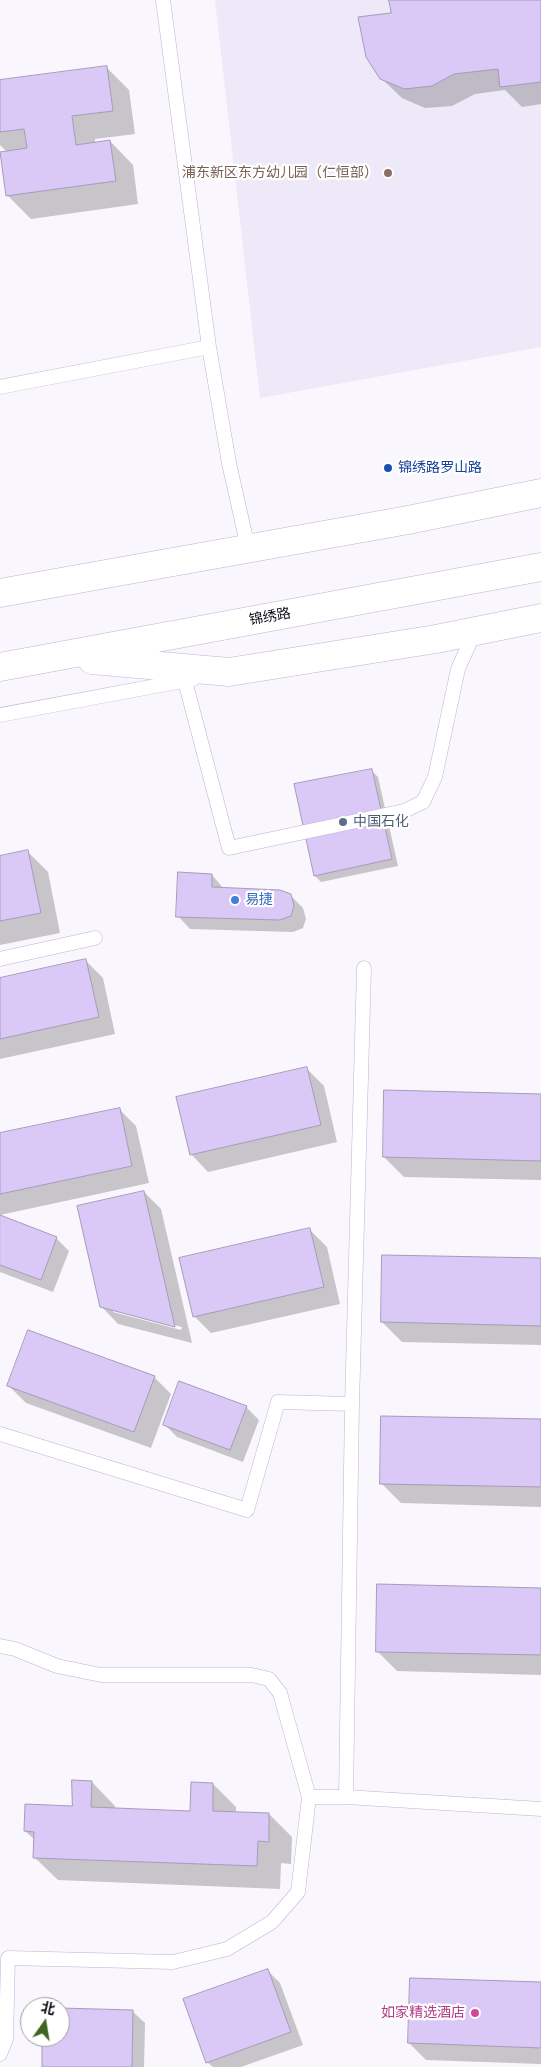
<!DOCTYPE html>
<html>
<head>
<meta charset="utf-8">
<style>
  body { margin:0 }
  #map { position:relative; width:541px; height:2067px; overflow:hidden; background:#f9f6fd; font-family:"IBM Plex Sans","Noto Sans SC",sans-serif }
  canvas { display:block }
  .north { position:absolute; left:20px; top:1997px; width:50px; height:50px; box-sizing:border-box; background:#fff; border:1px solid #9f9da1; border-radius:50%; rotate:13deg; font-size:14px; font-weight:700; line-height:20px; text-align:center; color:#0e0a14 }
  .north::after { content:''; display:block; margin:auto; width:18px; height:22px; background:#3f651f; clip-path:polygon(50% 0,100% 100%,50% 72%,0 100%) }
</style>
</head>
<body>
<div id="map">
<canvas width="541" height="2067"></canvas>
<div class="north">北</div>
</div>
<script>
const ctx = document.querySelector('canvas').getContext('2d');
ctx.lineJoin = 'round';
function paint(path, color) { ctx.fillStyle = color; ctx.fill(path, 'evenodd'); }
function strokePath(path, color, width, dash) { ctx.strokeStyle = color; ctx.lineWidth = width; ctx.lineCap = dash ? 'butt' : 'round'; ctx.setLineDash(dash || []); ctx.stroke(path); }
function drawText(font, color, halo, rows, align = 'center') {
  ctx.font = font + ' "IBM Plex Sans","Noto Sans SC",sans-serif'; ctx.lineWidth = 4.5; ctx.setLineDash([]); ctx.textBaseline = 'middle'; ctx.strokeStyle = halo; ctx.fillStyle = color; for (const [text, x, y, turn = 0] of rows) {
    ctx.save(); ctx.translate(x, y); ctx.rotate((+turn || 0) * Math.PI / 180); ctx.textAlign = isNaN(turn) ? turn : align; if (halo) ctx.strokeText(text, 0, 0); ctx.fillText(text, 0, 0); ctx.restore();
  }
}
paint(new Path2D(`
  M215,0H541V347L260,398Z`), '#eee9f8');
paint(new Path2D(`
  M390,0H541V104L522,107L505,90L475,94L452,106L425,108L402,98L381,78L392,14Z
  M106,67L129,90L135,134L95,139V143L110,141L133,165L138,204L31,219L8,196L7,152L0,145V81Z
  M372,771L378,777L398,866L321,882L315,876Z
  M28,852L48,872L60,933L0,945V857Z
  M212,875L224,889L290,895L303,908L306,919L303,928L293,932L190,929L178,916Z
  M86,961L103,978L115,1034L0,1059V979Z
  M307,1069L324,1086L337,1142L208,1172L191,1154Z
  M541,1095V1180L404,1177L384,1157Z
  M119,1109L136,1126L149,1183L0,1215V1135Z
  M144,1192L161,1209L192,1343L118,1324L101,1306ZM113,1309L182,1327L181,1330L113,1312Z
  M0,1217L56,1238L69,1251L53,1292L0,1272Z
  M310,1230L327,1247L340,1304L211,1333L194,1316Z
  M541,1259V1345L402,1342L382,1322Z
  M154,1377L171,1394L151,1448L26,1403L9,1386Z
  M246,1407L259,1420L243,1462L177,1437L164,1424Z
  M541,1421V1507L401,1503L381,1483Z
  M541,1589V1675L397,1671L377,1651Z
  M92,1782L115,1806V1809L191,1812L213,1784L236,1807V1813L269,1814L292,1837L291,1864L281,1863L280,1889L58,1880L34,1857L35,1840L25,1831L73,1808Z
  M267,1970L280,1983L303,2045L241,2067H213L207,2062Z
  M541,1984V2064L426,2060L409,2043Z
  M60,2009L132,2011L145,2023L144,2067H43L44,2037H60Z`), '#0003');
const building = new Path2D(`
  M389,0H541V82L500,87L498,69L454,74L432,86L404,89L380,79L366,57L358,17L391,13Z
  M107,66L113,111L72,116L76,145L110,140L116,181L6,196L0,152L27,148L24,129L0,132V80Z
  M372,769L392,859L314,876L294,784Z
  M28,850L41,913L0,921V856Z
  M178,872L212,874V887L280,890L291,894L294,906L291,916L280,920L176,917Z
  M86,959L99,1017L0,1039V978Z
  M307,1067L321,1125L190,1155L176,1097Z
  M384,1090L541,1094V1161L383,1157Z
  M120,1108L132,1166L0,1194V1133Z
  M144,1191L175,1327L100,1307L77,1206Z
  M0,1215L57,1237L41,1280L0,1265Z
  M310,1228L324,1287L193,1317L179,1258Z
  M382,1255L541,1258V1326L381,1322Z
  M28,1330L155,1376L134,1432L7,1386Z
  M179,1381L247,1406L230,1450L163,1425Z
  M381,1416L541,1419V1487L380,1484Z
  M377,1584L541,1588V1655L376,1652Z
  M72,1780L92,1781L91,1807L190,1811L191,1782L213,1783V1811L269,1813V1842L258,1841L257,1866L33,1858L34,1832L24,1831L25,1804L72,1806Z
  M268,1969L291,2032L206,2063L183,1999Z
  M410,1978L541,1982V2048L408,2043Z
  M60,2008L133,2010L132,2067H42V2037H60Z`);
paint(building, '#dac8f7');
strokePath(building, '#a69bb9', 1);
const service = new Path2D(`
  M209,347L229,463L248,548
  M0,387L209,347L163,0
  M185,681L229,848L404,811L423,802L435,777L458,669L475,631
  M0,715L193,679
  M0,959L95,938
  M0,1434L247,1510L278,1402L352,1404
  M0,1646L15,1649L57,1666L101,1675H252L269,1679L280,1693L309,1797
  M346,1797L352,1404L364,968
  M0,2054L6,2039L8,1958L173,1962L227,1949L272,1922L298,1892L309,1797H346L541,1809`);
const secondary = new Path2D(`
  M0,593L408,520L541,493
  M92,660L229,672L436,639L541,618
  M0,667L541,567`);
strokePath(service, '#beb3d1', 15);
strokePath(secondary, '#beb3d1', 29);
strokePath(service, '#fff', 14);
strokePath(secondary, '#fff', 28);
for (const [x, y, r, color] of [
  [388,173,5,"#8d6e63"],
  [388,468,5,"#1a4fb4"],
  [343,822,5,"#5c6f8a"],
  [235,900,5,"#3f7fe0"],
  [475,2013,5,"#d1479c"]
]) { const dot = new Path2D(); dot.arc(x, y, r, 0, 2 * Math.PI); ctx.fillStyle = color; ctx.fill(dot); strokePath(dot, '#fff', 2); }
drawText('14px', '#785e54', '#fff', [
  ["浦东新区东方幼儿园（仁恒部）",378,173]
], 'right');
drawText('14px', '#164399', '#fff', [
  ["锦绣路罗山路",398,468]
], 'left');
drawText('14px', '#0e0a14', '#fff', [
  ["锦绣路",270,617,-10]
]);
drawText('14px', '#4e5e75', '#fff', [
  ["中国石化",353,822]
], 'left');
drawText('14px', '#366cbe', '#fff', [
  ["易捷",245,900]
], 'left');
drawText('14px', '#b23c85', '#fff', [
  ["如家精选酒店",465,2013]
], 'right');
</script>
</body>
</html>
